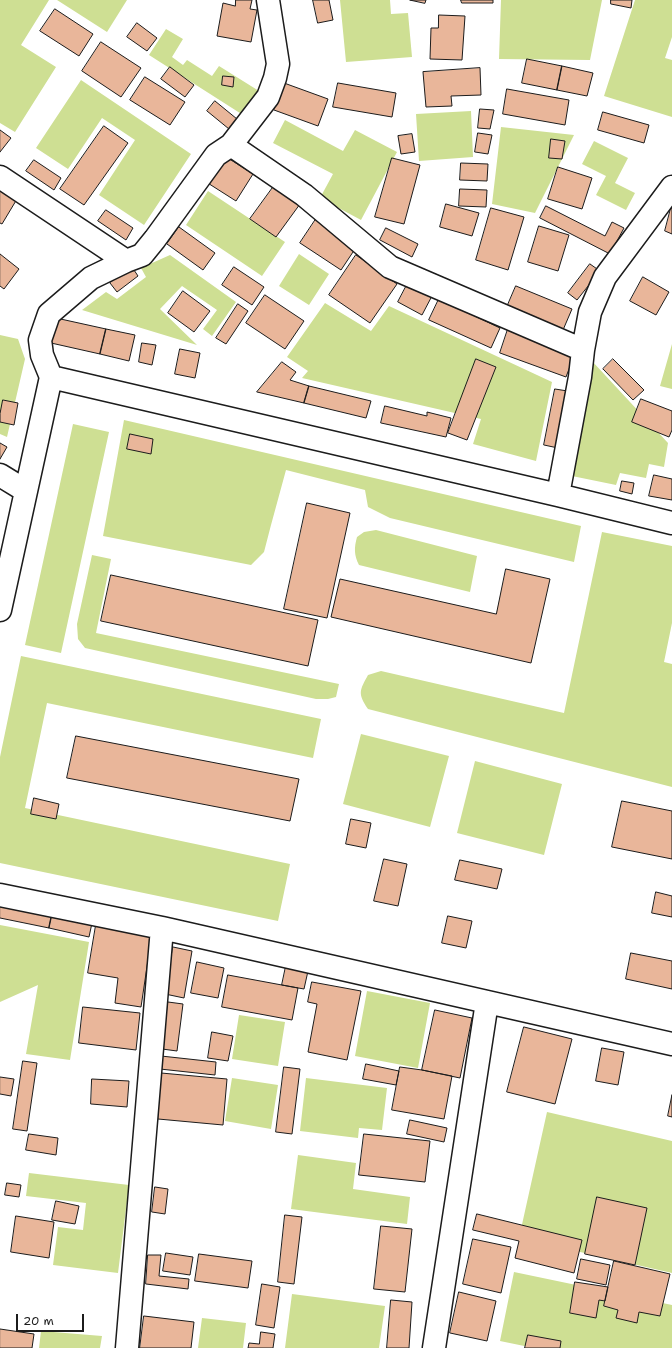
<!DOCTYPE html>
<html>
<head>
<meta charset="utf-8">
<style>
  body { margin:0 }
  #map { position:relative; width:672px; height:1348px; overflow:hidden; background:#fff; font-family:"Shantell Sans",sans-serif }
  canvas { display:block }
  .scale { position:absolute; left:16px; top:1314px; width:68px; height:18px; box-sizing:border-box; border:2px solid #1c1c1c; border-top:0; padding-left:5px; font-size:12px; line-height:14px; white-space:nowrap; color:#1c1c1c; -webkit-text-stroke:3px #fff; paint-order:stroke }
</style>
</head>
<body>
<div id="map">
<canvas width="672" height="1348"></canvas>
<div class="scale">20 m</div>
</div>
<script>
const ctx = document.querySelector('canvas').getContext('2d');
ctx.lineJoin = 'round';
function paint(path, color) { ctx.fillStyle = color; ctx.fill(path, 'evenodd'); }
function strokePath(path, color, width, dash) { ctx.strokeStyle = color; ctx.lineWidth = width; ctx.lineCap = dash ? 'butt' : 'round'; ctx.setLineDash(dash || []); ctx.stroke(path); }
paint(new Path2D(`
  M0,0H49L21,45L56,67L15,132L0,123Z
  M57,0H127L107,32Z
  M340,0H390L391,14L408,13L412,57L346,62Z
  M501,0H602L590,60L499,59Z
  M635,0H672V37L665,58L672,60V117L604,96Z
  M166,29L183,39L172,57L183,65L187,60L212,76L219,66L259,91L243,115L149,55Z
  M81,80L191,154L144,225L99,195L135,140L102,118L68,169L36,148Z
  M471,111L473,157L419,161L416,114Z
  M285,120L343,151L355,130L397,152L361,220L320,198L333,174L273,143Z
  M501,127L574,135L535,213L492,204Z
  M594,141L628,158L615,183L635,193L626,210L596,195L606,176L582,164Z
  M208,191L285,242L262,276L186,225Z
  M299,254L329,274L309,305L279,286Z
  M170,255L236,302L212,336L203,329L217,310L182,286L160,309L197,345L82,310L106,292L117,299L146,277L141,268Z
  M325,303L371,331L389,306L552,382L536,461L473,444L481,419L302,378L308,371L287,357Z
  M0,335L18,339L25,359L7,437L0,434Z
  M672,344V389L660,386Z
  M592,361L668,443L664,467L649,464L646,478L620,473L616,485L572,476Z
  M124,420L581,526L574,562L390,518L368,507L365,490L286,470L271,525L264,552L251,565L103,536Z
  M73,424L109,432L61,653L25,645Z
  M376,530L477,556L470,592L359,565C354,555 354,548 357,537L364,532Z
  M602,532L672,546V623L664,662L672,664V787L368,709C357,693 360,690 368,675L381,671L564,713Z
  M92,555L111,559L96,633L339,684L336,697L328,699H316L85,648L78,639L77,624Z
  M21,656L321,719L313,758L47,703L25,808L290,864L278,921L0,863V757Z
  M361,734L449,756L430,827L343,804Z
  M475,761L562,784L544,855L457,833Z
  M0,925L89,942L70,1060L26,1054L38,985L0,1002Z
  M367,991L430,1003L418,1068L355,1056Z
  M239,1015L285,1022L278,1066L232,1059Z
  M232,1078L278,1085L271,1129L225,1121Z
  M306,1078L387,1088L382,1130L359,1128L358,1138L300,1131Z
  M547,1112L672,1141V1273L519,1238Z
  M298,1155L356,1163L353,1189L410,1197L407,1224L291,1209Z
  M29,1173L129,1185L118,1273L53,1265L58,1227L83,1230L86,1203L26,1196Z
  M514,1272L672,1305V1348H534L500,1341Z
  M292,1294L385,1306L379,1348H285Z
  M202,1318L246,1323L243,1348H198Z
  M41,1331L102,1336L100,1348H39Z`), '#cedf93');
const building = new Path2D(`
  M236,0H252L250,9L257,10L251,42L217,36L223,3L235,6Z
  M313,0H329L333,20L318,23Z
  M410,0H426L425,3Z
  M461,0H493V3H462Z
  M611,0H632L631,8L611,4Z
  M55,9L93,34L79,56L40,31Z
  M439,15L465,16L462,60L430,59L431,28H438Z
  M137,23L157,38L147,51L127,37Z
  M101,42L141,68L121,97L82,71Z
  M527,59L562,66L557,90L522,83Z
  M562,66L593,73L587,96L557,90Z
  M170,67L194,85L185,97L161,79Z
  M480,68L481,95L451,96L452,106L426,107L423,72Z
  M223,76L234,77L233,87L222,85Z
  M145,77L185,102L170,125L130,100Z
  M284,83L328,99L318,126L274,110Z
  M338,83L396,93L392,117L333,107Z
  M507,89L569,100L565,125L503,114Z
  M215,101L237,119L229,129L207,111Z
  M480,109L494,110L490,129L478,128Z
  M603,112L649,125L644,143L598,130Z
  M104,126L128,143L84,205L60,189Z
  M0,130L11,138L0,152Z
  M478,133L492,135L488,154L475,152Z
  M412,134L415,152L401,154L398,136Z
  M551,139L565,141L562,159L549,158Z
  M220,153L253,174L236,201L203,180Z
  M392,158L420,165L404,224L375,217Z
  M34,160L61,178L54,190L26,171Z
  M461,163L488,164L487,181L460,180Z
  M558,167L592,178L582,209L548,199Z
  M274,186L300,204L276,237L250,219Z
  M0,189L17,199L2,224L0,223Z
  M460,189L487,190L486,207L459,206Z
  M446,204L479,213L472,236L440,227Z
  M546,206L605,236L612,222L624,228L610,254L540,218Z
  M491,208L524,217L508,270L476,260Z
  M671,208H672V234L665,231Z
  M106,210L133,228L126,240L98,221Z
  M316,219L357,246L341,270L300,243Z
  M539,226L569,235L558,271L528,262Z
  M179,227L215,253L203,270L167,244Z
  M386,228L418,244L412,257L380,240Z
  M0,254L19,269L4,289L0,286Z
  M356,255L397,284L370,323L329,295Z
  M590,264L600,271L577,300L568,293Z
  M132,267L138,276L117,292L110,283Z
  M234,267L264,287L252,305L222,285Z
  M643,277L669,292L656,315L630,301Z
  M409,281L433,294L422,315L398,302Z
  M516,286L572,309L563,330L507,307Z
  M183,291L210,311L194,332L168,313Z
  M265,295L304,321L285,349L246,323Z
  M439,299L500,328L491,348L429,320Z
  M238,304L248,311L226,344L216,338Z
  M56,318L106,329L100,354L51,343Z
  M106,329L135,335L129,361L100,354Z
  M508,329L575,353L566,377L500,353Z
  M142,343L156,345L152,365L139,362Z
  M180,349L200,353L195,378L175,374Z
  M476,359L496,367L467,440L448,433Z
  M613,359L644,390L633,400L603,369Z
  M282,362L296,372L290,380L309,386L304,403L257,392Z
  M309,386L371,401L366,418L304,403Z
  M555,389L574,392L558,448L544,445Z
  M641,399L672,411V430L669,437L632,422Z
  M3,400L18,403L14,425L0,422V414Z
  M385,406L427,416V412L451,418L446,437L381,423Z
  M130,434L153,439L151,454L127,449Z
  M0,443L7,447L0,459Z
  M654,475L672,479V500L649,496Z
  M622,481L634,483L632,494L620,491Z
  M307,503L350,513L327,618L284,609Z
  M506,569L550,579L531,663L331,617L340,579L496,614Z
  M111,575L318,620L308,666L101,621Z
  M76,736L299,779L290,821L67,778Z
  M34,798L59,804L56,819L31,814Z
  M622,801L672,811V859L612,847Z
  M351,819L371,823L366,848L346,844Z
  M384,859L407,864L398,906L374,901Z
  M460,860L502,869L497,889L455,880Z
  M656,892L672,896V917L652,913Z
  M0,904L52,914L49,928L0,918Z
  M52,914L92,923L89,937L49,928Z
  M448,916L472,921L466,948L442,943Z
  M96,925L152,933L141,1007L115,1003L118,978L88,973Z
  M173,947L192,951L184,998L165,994Z
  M631,953L672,961V989L626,979Z
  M197,962L224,968L218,998L191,993Z
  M286,966L308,971L304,989L282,985Z
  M228,975L298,988L292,1020L222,1007Z
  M312,982L361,991L347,1060L308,1052L317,1004L308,1002Z
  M168,1002L183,1004L177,1051L162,1049Z
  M83,1007L140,1013L136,1050L79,1043Z
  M435,1010L472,1018L460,1078L422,1070Z
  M524,1027L572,1039L555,1104L507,1092Z
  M212,1032L233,1036L228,1061L208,1058Z
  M602,1048L624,1052L618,1085L596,1081Z
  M161,1056L216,1062L215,1075L160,1069Z
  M23,1061L37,1063L27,1131L13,1129Z
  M366,1064L399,1071L396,1085L363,1079Z
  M284,1067L300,1069L292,1134L276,1132Z
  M400,1067L422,1070L452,1076L444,1119L392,1110Z
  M161,1073L227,1079L223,1125L158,1119Z
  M0,1077L14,1079L11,1096L0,1094Z
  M92,1079L129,1081L127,1107L91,1104Z
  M672,1095V1117L668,1116Z
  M410,1120L447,1128L444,1142L407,1134Z
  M29,1134L58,1138L56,1155L26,1150Z
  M364,1134L430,1141L425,1182L359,1175Z
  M7,1183L21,1185L19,1197L5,1195Z
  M155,1187L168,1189L165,1214L152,1212Z
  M597,1197L647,1208L635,1265L585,1254Z
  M56,1201L79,1206L75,1224L52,1220Z
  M477,1214L582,1240L574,1273L515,1258L519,1241L473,1230Z
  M285,1215L302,1217L294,1284L278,1282Z
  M16,1216L54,1222L49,1258L11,1252Z
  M381,1226L412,1229L405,1292L374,1289Z
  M473,1239L511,1247L501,1293L463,1284Z
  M166,1253L193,1257L190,1275L163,1271Z
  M199,1254L252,1261L248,1288L195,1281Z
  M148,1255H161L159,1276L189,1279L188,1289L146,1284Z
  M581,1259L610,1265L606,1285L577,1279Z
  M614,1261L670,1274L660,1316L639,1312L637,1323L616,1318L618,1310L604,1306Z
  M575,1282L608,1287L605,1301L599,1300L596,1318L570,1313Z
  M262,1284L280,1287L274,1328L256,1325Z
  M459,1292L496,1301L487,1341L450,1333Z
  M391,1300L412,1302L409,1348H387Z
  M144,1316L194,1322L191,1348H140Z
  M0,1329L34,1334L32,1348H0Z
  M261,1332L275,1334L273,1348H248L249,1343L259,1344Z
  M528,1335L561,1341L560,1348H525Z`);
paint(building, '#e9b69a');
strokePath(building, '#1c1c1c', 1);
const minor = new Path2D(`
  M231,145L304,195L390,267L583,350L590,312L605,277L672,187
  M0,177L126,261
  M51,377L42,355L40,340L49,314L91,278L126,261L142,255L155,239L216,155L231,145L268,97L275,78L278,64L268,0
  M0,475L26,491
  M558,495L580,377L583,350
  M0,610L51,377L558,495L672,523
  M0,895L162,928L672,1044
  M127,1348L162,928
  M434,1348L487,1002`);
strokePath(minor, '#1c1c1c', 25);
strokePath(minor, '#fff', 22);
</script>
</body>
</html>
